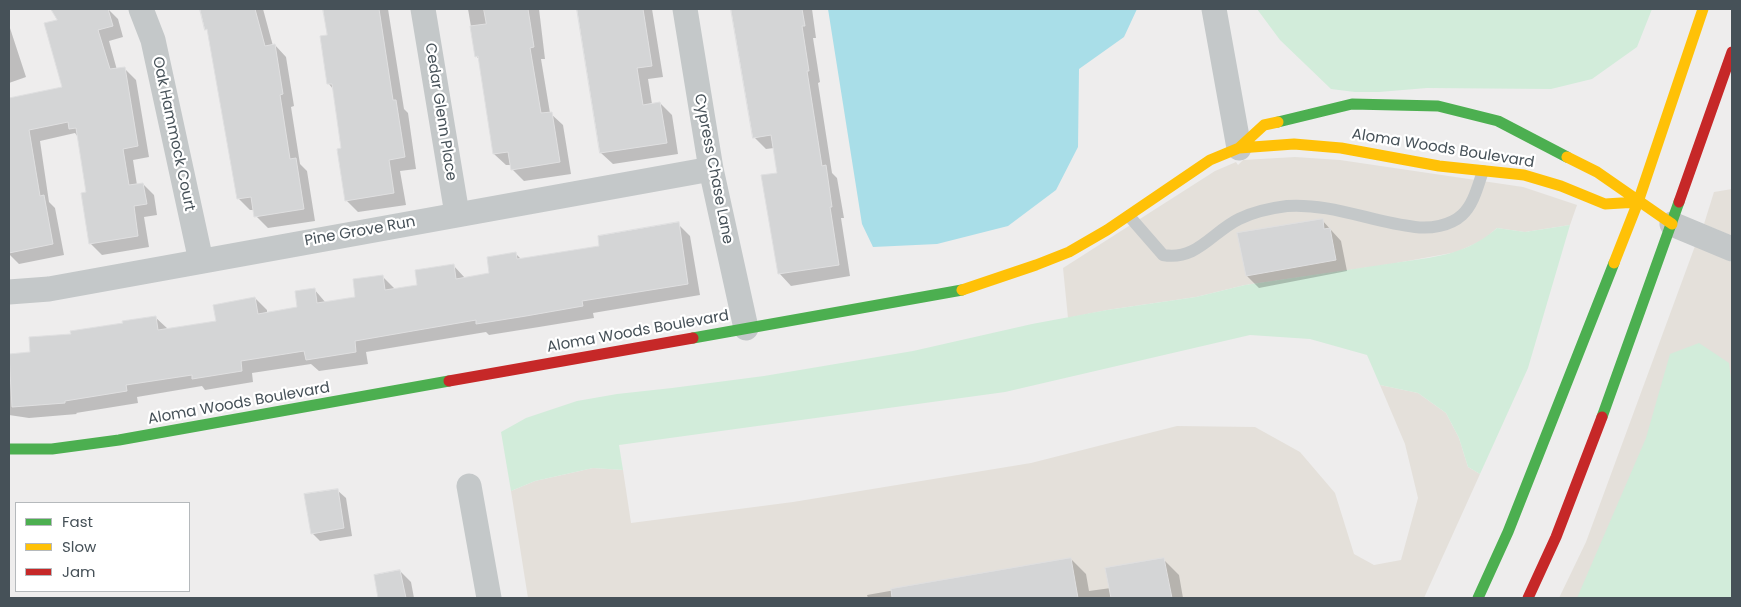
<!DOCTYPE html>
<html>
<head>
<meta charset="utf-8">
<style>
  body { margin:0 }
  #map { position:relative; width:1741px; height:607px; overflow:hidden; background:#eeeded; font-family:Poppins,sans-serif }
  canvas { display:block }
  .frame { position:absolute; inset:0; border:10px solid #465158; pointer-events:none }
  .legend { position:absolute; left:15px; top:502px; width:175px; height:90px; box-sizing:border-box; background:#fff; border:1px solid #b5b9bc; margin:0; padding:6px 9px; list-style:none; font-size:15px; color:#465158 }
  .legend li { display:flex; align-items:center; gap:10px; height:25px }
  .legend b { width:25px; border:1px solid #b5b9bc }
</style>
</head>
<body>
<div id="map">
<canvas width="1741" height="607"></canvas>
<div class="frame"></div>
<ul class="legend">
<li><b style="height:6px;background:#4caf50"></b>Fast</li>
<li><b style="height:6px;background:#ffc107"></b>Slow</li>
<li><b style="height:6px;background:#c62828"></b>Jam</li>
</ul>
</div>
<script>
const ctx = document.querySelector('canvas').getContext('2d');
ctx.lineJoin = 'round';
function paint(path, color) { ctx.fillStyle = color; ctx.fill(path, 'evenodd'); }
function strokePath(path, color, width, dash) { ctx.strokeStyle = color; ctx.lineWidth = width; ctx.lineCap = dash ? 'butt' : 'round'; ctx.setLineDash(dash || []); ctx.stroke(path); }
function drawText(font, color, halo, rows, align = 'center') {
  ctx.font = font + ' Poppins,sans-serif'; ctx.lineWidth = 4.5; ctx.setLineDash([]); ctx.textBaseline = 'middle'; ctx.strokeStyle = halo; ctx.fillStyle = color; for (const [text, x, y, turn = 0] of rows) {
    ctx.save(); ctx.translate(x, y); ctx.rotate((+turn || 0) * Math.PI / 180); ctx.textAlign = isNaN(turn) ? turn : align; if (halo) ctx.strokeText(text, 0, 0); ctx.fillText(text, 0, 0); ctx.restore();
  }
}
paint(new Path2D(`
  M1295,157L1340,160L1523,187L1577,205L1570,225L1525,232L1497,228L1483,240L1457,252L1391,264L1245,285L1196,297L1107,310L1068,318L1063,268L1215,171L1236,162L1238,165L1243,160Z
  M1732,189V236L1704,224L1714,192Z
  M1695,246L1732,262V598H1559L1586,542Z
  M1380,385L1418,393L1446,413L1459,438L1468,467L1480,474L1424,598H528L511,491L535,481L593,468L623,470L631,523L793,502L1031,463L1177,426L1255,427L1300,452L1335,493L1354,554L1374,565L1401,560L1418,498L1405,444Z`), '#e4e0da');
paint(new Path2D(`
  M1257,9H1652L1637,47L1592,79L1551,89L1427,88L1379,92H1355L1331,89L1280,40Z
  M1570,225L1528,368L1480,474L1468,467L1459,438L1446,413L1418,393L1380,385L1367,355L1310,339L1250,335L1005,392L619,445L623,470L593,468L535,481L511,491L501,432L526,418L577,401L617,394L672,388L764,376L913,351L1032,324L1107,310L1196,297L1245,285L1428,258C1456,253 1475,247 1497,228L1525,232Z
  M1699,343L1729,363L1732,388V598H1577L1646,438L1670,354Z`), '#d2ecda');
paint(new Path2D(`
  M828,9H1137L1124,37L1079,69L1078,147L1056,190L1008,226L937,244L873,247L862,224Z`), '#a9dee8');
paint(new Path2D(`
  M53,9H95L96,10L108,9L118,19L123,37L109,41L117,70L124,68L136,80L149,157L133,160L137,185L143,184L154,195L157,215L144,217L149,247L102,255L90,243L87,193L78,137L75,133L40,141L49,202L55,208L64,255L19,264L9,254V99L64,88L59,21Z
  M201,9H263L273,46L275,45L286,57L294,106L291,107L300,164L307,171L315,221L268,228L256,216L255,210H250L238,198L209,31L207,29Z
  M325,9H388L404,109L408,113L416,169L400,171L406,205L358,212L346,200L342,149L333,89L329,84V36Z
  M468,9H539L545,59H541L550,113L563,125L571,174L524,181L512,169L511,165H506L494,154L479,59L476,56Z
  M578,9H652L663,77L648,79L652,104L660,103L672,115L678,154L613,164L601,153Z
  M733,9H812L816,38H813L820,82L818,83L832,173L837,178L844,218H841L850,276L791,286L780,274L763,176L778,174L774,148L766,149L754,137Z
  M9,25L26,77L9,83Z
  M1322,220L1341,241L1347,271L1259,288L1247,276Z
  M678,224L690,236L700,295L593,313L594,318L539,327L489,335L486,332L366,352L368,364L319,371L311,364L252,373L253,382L205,390L202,386L137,397L138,403L76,413L77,414L29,418L9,415V356L31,354L72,335L155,317L168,329L217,322L255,298L267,310V313L299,308L314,289L326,303L357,298L382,276L394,288L395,290L419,286L453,265L465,278L491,274L516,254L522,260L601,247Z
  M337,490L346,498L352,536L320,541L312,533Z
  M1071,559L1086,574L1089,591L1111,588L1164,560L1179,575L1183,598H868L867,595Z
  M400,571L411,582L414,598H379L375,576Z`), '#0003');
const building = new Path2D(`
  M51,9H108L113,26L98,30L110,69L125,67L138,146L123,149L129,185L143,183L147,204L134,206L138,236L89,244L81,193L86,192L76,128L69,129L68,122L29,130L40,196L44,195L53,244L9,253V98L62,87L44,23L57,20Z
  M200,9H255L265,46L275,44L283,94L280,95L290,159L296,158L304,209L254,217L251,197L237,199L207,29L205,30Z
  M323,9H379L393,100H396L405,157L389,160L394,193L345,201L337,149L341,148L332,84H327L320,36L327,35Z
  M484,9H528L534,47L530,48L541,113L552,112L560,162L511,170L508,152L493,154L478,56L475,57L470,26L486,24Z
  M577,9H643L652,66L637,68L643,105L660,102L667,143L600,153Z
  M731,9H802L805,26H802L809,71H807L822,166L826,165L832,207H830L839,265L778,274L761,175L777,173L771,135L753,138Z
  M1323,219L1324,229L1330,228L1336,260L1246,276L1237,233Z
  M679,222L688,284L582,301L583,306L526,316L476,324V320L355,341L356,352L306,360L304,351L241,361L242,371L192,379V375L126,385L127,391L65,401V403L12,407L9,354L30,352L29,337L71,334L70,331L123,323L122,321L156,316L158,330L216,321L213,305L255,297L258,314L297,307L295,291L315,288L317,303L355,297L353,279L383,275L385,290L417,285L415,270L454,264L456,279L489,273L487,257L516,252L517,259L599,246L598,236Z
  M338,489L344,528L311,534L304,494Z
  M1071,558L1078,598H892L891,589Z
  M1164,558L1172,598H1111L1105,568Z
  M400,570L406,598H378L374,575Z`);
paint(building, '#d4d5d6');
strokePath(building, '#dfdfe0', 1);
strokePath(new Path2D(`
  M1129,216L1163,255C1197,261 1212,232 1239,219C1253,212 1271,208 1287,206C1331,203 1372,222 1415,227C1430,229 1450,226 1462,215C1474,204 1478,185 1483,171`), '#c4c8c9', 12);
strokePath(new Path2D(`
  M141,9L153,40L201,261
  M423,9L457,214
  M685,9L711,169L746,328
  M1214,9L1239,148
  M1672,224L1732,249
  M9,292L49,289L711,169
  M469,486L489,598`), '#c4c8c9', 25);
strokePath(new Path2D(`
  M1278,122L1352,104L1438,106L1498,121L1567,157
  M693,338L962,290
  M1602,417L1679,202
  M9,449H52L119,440L449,381
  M1478,598L1508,532L1614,263`), '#4caf50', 11);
strokePath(new Path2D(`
  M1239,148L1294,144L1341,148L1439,166L1524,175L1561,186L1605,204L1638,202
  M1567,157L1597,172L1672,224
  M1614,263L1638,202L1703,9
  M962,290L1036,265L1069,252L1107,230L1210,160L1239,148L1264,125L1278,122`), '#ffc107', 11);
strokePath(new Path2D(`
  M1679,202L1732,52
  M449,381L693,338
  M1528,598L1556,537L1602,417`), '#c62828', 11);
drawText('15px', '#465158', '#fff', [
  ["Cedar Glenn Place",440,112,81],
  ["Oak Hammock Court",173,134,78],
  ["Aloma Woods Boulevard",1443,149,9],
  ["Cypress Chase Lane",713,169,79],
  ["Pine Grove Run",360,232,-10],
  ["Aloma Woods Boulevard",638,332,-10],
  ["Aloma Woods Boulevard",239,404,-10]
]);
</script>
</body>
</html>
